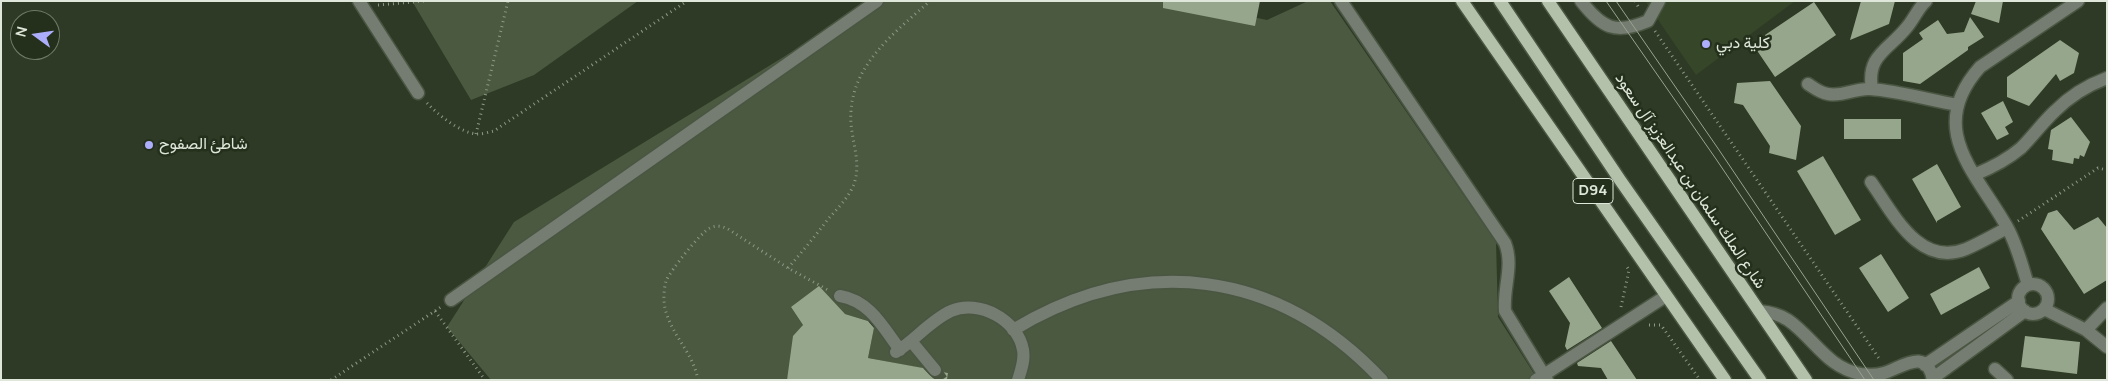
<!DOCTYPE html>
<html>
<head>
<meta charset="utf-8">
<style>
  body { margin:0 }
  #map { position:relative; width:2108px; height:381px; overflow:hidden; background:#2e3a25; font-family:Manrope,sans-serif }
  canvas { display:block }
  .frame { position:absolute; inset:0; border:2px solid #dfe7da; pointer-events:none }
  .north { position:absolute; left:10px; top:10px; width:50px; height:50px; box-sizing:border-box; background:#24301b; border:1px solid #6f7967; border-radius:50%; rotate:284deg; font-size:14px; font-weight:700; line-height:20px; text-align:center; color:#dfe7da }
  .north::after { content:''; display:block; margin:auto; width:18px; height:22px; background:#adaefb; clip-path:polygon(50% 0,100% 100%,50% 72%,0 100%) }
</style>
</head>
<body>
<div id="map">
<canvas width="2108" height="381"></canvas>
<div class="frame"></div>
<div class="north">N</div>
</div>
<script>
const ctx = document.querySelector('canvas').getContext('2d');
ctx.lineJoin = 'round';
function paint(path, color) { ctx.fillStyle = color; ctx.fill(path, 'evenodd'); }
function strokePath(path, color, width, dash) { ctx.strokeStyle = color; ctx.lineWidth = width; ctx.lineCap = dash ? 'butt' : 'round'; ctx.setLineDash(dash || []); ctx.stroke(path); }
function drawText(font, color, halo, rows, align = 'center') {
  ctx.font = font + ' Manrope,Vazirmatn,sans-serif'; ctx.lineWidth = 5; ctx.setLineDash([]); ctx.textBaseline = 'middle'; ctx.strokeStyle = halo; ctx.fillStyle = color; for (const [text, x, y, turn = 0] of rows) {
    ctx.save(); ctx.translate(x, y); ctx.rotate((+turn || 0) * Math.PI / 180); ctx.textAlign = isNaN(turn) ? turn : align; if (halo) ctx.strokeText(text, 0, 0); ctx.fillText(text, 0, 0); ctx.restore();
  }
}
paint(new Path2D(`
  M1645,1H1795L1696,75Z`), '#354629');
paint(new Path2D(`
  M412,1H638L534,75L471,100Z
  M875,1H1175L1267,20L1308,1H1330L1496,242L1498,317L1538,380H947L948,373L868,358L875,323L845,314L791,307L803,325L787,380H491L447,327L514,222Z`), '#4a5940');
paint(new Path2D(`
  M1163,1H1260L1255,26L1163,8Z
  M1861,1H1895L1889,24L1850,40Z
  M1976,1H2003L1999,23L1971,14Z
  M1814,2L1836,35L1775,77L1756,49L1768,40L1765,35Z
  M1970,17L1984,37L1968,47V50L1920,84L1903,81V53L1923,39L1919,33L1938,20L1947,34L1964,32Z
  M2060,40L2079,53L2074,73L2060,81L2056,74L2029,106L2007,97V77Z
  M1770,81L1801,126L1796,160L1769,153L1770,146L1743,105L1734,103L1737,83Z
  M2003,101L2013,122L2005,127L2009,134L1997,140L1981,113Z
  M2071,117L2090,142L2084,157L2080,155L2079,159L2074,158L2073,164L2052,160L2053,150L2048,149L2051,130Z
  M1844,119H1901V139H1844Z
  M1823,156L1861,220L1835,235L1797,171Z
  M1937,164L1961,207L1937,221V223L1912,179Z
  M2057,210L2074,230L2098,217L2107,228V280L2084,294L2041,229L2048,213Z
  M1881,254L1909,298L1888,312L1859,268Z
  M1979,267L1990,288L1941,315L1930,294Z
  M1569,277L1602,328L1567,350L1565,346L1570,323L1549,291Z
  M819,286L845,314L868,321L874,328L868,358L923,368L933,378L940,377L943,372L948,373L947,380H787L793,336L803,325L791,307Z
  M2025,336L2080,342L2077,374L2021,367Z
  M1611,341L1637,380H1608L1601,368L1578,366L1577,363Z`), '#96a68c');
strokePath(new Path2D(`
  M935,370L942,380`), '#495440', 12, [12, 6]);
const minor = new Path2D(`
  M359,1L418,93
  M1341,1L1505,243C1514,266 1503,287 1505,311L1547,380
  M1581,1C1602,28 1615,35 1648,21L1659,1
  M1808,84C1814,88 1820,93 1828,94C1843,97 1855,88 1870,89C1899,91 1929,100 1958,105
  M1872,89C1866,55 1889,50 1907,27C1914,19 1918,8 1926,1
  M1974,175C1991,168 2007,160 2021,148C2033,136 2043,122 2055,111C2070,96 2088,85 2107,78
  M1871,182C1893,213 1919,268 1966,249C1980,243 1994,235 2007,228
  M2018 299a15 15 0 1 1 30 0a15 15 0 1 1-30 0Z
  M2028,285C2022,265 2017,245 2007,227C1976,172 1925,129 1980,67L2078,1
  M840,296C870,301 883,327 900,350
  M451,300L877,1
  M2044,309L2086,330L2107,347
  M1759,311C1769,312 1779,314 1788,320C1814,338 1827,368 1861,374C1868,375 1877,375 1884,373C1901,368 1927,346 1933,380
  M1013,330C1142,252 1278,269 1382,380
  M2086,330L2107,308
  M911,341L935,370
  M896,352C915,340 931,320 951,311C979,299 1018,320 1023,350C1025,360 1021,370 1018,380
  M1925,365L2019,301
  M1995,369L2007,380
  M1933,378L2025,311
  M1536,380L1666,296`);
const major = new Path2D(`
  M1462,1L1725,380
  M1500,1L1620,180L1760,380
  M1548,1L1806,380`);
strokePath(minor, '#4a5642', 15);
strokePath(major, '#4a5642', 15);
strokePath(new Path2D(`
  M1635,1L1639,8
  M378,5L425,1
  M1655,31L1880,360
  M427,103C438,115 462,134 478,134C483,134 489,132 494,131L687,1
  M476,134L508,1
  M2018,221L2098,168L2107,170
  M788,268C802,252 816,235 829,218C838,208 849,197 854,184C861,164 853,145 851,124C847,68 892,35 930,1
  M1621,307L1629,270L1627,267
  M435,311L485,380
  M1649,325H1661L1700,380
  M331,380L441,307
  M698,380C693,352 671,335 665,308C663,299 664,289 666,281C670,271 701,232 710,228C716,225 722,226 728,229L788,268L828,290`), '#8e9887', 3, [1, 4]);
strokePath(minor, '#757c71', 12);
strokePath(major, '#b3c1aa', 12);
strokePath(new Path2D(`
  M1606,1L1716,159L1865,380
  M1616,1L1717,147L1874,380`), '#99a392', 1);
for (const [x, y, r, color] of [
  [1706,44,5,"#adaefb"],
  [149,145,5,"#adaefb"]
]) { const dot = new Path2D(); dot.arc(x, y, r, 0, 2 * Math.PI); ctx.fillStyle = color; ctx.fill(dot); strokePath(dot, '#24301b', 2); }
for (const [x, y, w] of [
  [1593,191,40]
]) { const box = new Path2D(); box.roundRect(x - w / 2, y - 12.5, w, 25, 4); ctx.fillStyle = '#24301b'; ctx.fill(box); strokePath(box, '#dfe7da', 1); }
drawText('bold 15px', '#dfe7da', null, [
  ["D94",1593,191]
]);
drawText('16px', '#dfe7da', '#24301b', [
  ["كلية دبي",1716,44],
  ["شاطئ الصفوح",159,145]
], 'left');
drawText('16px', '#dfe7da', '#24301b', [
  ["شارع الملك سلمان بن عبدالعزيز آل سعود",1690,181,56]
]);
</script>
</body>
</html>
